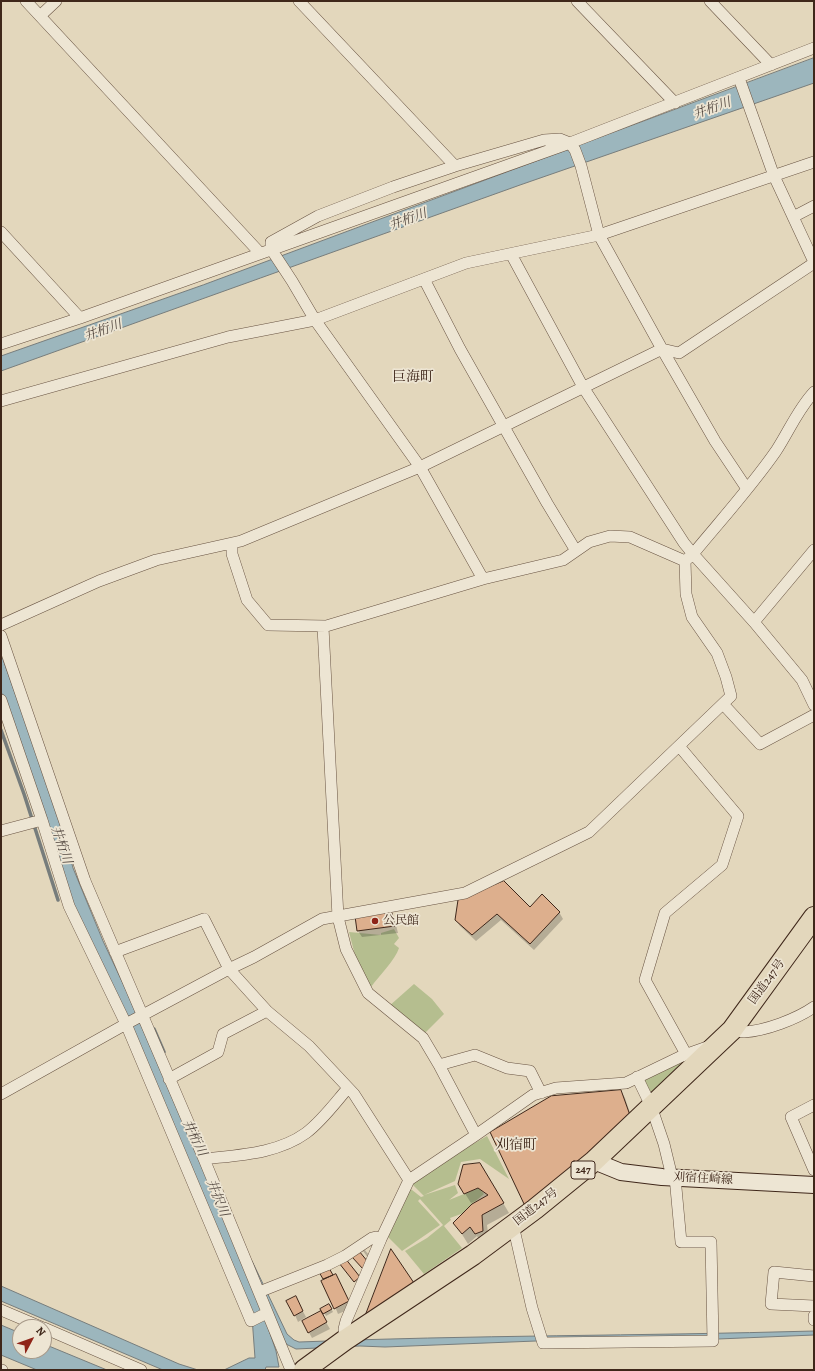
<!DOCTYPE html>
<html>
<head>
<meta charset="utf-8">
<style>
  body { margin:0 }
  #map { position:relative; width:815px; height:1371px; overflow:hidden; background:#e3d7bc; font-family:Alegreya,serif }
  canvas { display:block }
  .frame { position:absolute; inset:0; border:2px solid #3f271a; pointer-events:none }
  .north { position:absolute; left:12px; top:1319px; width:40px; height:40px; box-sizing:border-box; background:#ede5d3; border:1px solid #a79989; border-radius:50%; rotate:49deg; font-size:11px; font-weight:700; line-height:16px; text-align:center; color:#3f271a }
  .north::after { content:''; display:block; margin:auto; width:14px; height:18px; background:#8f2418; clip-path:polygon(50% 0,100% 100%,50% 72%,0 100%) }
</style>
</head>
<body>
<div id="map">
<canvas width="815" height="1371"></canvas>
<div class="frame"></div>
<div class="north">N</div>
</div>
<script>
const ctx = document.querySelector('canvas').getContext('2d');
ctx.lineJoin = 'round';
function paint(path, color) { ctx.fillStyle = color; ctx.fill(path, 'evenodd'); }
function strokePath(path, color, width, dash) { ctx.strokeStyle = color; ctx.lineWidth = width; ctx.lineCap = dash ? 'butt' : 'round'; ctx.setLineDash(dash || []); ctx.stroke(path); }
function drawText(font, color, halo, rows, align = 'center') {
  ctx.font = font + ' Alegreya,"Noto Serif JP",serif'; ctx.lineWidth = 3.5; ctx.setLineDash([]); ctx.textBaseline = 'middle'; ctx.strokeStyle = halo; ctx.fillStyle = color; for (const [text, x, y, turn = 0] of rows) {
    ctx.save(); ctx.translate(x, y); ctx.rotate((+turn || 0) * Math.PI / 180); ctx.textAlign = isNaN(turn) ? turn : align; if (halo) ctx.strokeText(text, 0, 0); ctx.fillText(text, 0, 0); ctx.restore();
  }
}
paint(new Path2D(`
  M394,929L399,938L394,944L399,948C395,960 380,975 371,987L356,959L349,932L381,935V933Z
  M414,984L432,999L444,1014L424,1034L388,1007Z
  M690,1058L653,1095L643,1080Z
  M487,1136L509,1179L480,1159L461,1162L455,1181L424,1195L455,1185L458,1193L449,1200L479,1188L484,1194L471,1205L469,1211L450,1218L451,1220L444,1226L462,1248L424,1274L405,1251L427,1238L443,1225L420,1199L418,1201L440,1225L402,1251L385,1234L407,1186L421,1197L424,1196L410,1182L412,1179Z`), '#b5be8f');
const water = new Path2D(`
  M814,58V83L520,185L1,371V356L203,285Z
  M1,654L59,815L73,868L103,941L126,990L258,1298L276,1351L279,1367H266L265,1370H224L249,1358H255L252,1317L71,904L56,850L1,691Z
  M234,1229L253,1263L287,1334L294,1340L299,1342C470,1335 642,1336 814,1331V1335L718,1339L536,1341L385,1347L360,1346L296,1349L286,1344Z
  M1,1286L179,1364L198,1370H163L1,1301Z
  M1,1325L20,1333V1351H44V1344L107,1370H37L1,1355Z`);
paint(water, '#9cb6bd');
strokePath(water, '#777d7c', 1);
paint(new Path2D(`
  M530,908L559,912L563,919L534,950L501,920L476,941L460,926L456,920Z
  M392,914L395,921L398,933L362,937L358,931Z
  M621,1091L625,1098L634,1125L525,1206Z
  M480,1164L509,1213L487,1225L489,1241L481,1244L477,1236L468,1244L455,1223L476,1201L471,1203L459,1184Z
  M364,1249L369,1255V1259L363,1251Z
  M329,1269L333,1276L335,1275L352,1308L338,1314L321,1272Z
  M299,1304L306,1317L298,1322L295,1315Z
  M329,1305L333,1312L326,1316L322,1309Z
  M320,1312L330,1329L312,1338L303,1322Z`), '#0003');
strokePath(new Path2D(`
  M1,730L24,794L58,900
  M154,1029L164,1052`), '#777d7c', 3.5);
const building = new Path2D(`
  M504,881L530,907L542,894L560,912L530,944L497,914L472,935L455,920L458,900Z
  M392,913L395,926L357,931L355,916Z
  M621,1090L631,1118L525,1206L490,1132L551,1096Z
  M480,1163L504,1203L482,1215L483,1231L475,1234L470,1227L462,1234L453,1223L472,1204L488,1195L478,1188L464,1194L458,1184L463,1165Z
  M391,1249L414,1283L364,1319Z
  M359,1251L368,1262L363,1269L352,1257Z
  M345,1258L360,1277L354,1282L339,1263Z
  M329,1268L333,1275L323,1279L319,1272Z
  M336,1274L349,1301L334,1309L321,1281Z
  M296,1296L303,1311L294,1316L286,1301Z
  M329,1304L332,1309L323,1314L320,1309Z
  M321,1311L327,1322L308,1333L302,1321Z`);
paint(building, '#ddaf8d');
strokePath(building, '#3f271a', 1);
const street = new Path2D(`
  M26,1L260,253
  M299,1L455,166
  M577,1L675,103
  M710,1L771,65
  M40,16L56,1
  M739,78L774,176L814,262
  M793,217L814,206
  M1,232L80,318
  M511,254L583,387L684,543L693,554C721,520 751,487 776,451C789,431 798,409 814,392
  M424,279L460,349L547,503L576,551
  M1,344L80,318L570,143L814,48
  M1,401L228,337L315,320L466,263L599,235L814,162
  M232,543V554L247,600L268,625L326,626
  M483,579L420,467L315,320L292,281L271,249V242L318,216L393,187L455,166L544,140L560,139L570,143L575,150L581,166L599,235L662,349L715,441L747,489
  M754,622L814,550
  M1,625L99,581L156,560L241,541L420,467L662,349L679,353L814,263
  M1,636L85,881L204,1159L291,1370
  M1,700L42,820L69,906L126,1024L251,1321L267,1313
  M723,704L760,744L814,715
  M679,746L738,816L722,865L665,913L645,980L686,1054
  M1,831L42,820
  M115,952L204,919L229,969L267,1011L309,1046L354,1094L409,1180
  M732,1030C736,1030 740,1032 744,1032C765,1031 797,1019 814,1007
  M439,1065L475,1055L507,1068L530,1071L541,1093
  M637,1077L651,1106L664,1144L672,1177
  M169,1079L218,1052L223,1034L267,1011
  M1,1094L126,1024L229,969L254,957L322,919L465,893L589,832L731,696L726,677L717,653L692,617L686,594L685,561
  M814,1105L791,1117L814,1170
  M476,1135L439,1065L423,1038L368,993L346,949L338,917L323,627L483,579L563,560L589,542L610,536L630,537L685,561L693,554L754,622L802,680L814,705
  M204,1159C238,1155 277,1154 306,1133C322,1121 335,1103 348,1088
  M513,1225L532,1308L543,1343L713,1341L711,1242H681L675,1177
  M814,1276L774,1272L771,1304L814,1306
  M259,1292L327,1265L345,1256L372,1238L376,1237L381,1239
  M1,1310L41,1327
  M814,1320V1316
  M44,1328L141,1370
  M345,1340L344,1329L346,1321L381,1239L409,1180L476,1135L533,1095L556,1088L626,1083L682,1056L710,1046
  M1,1370H2`);
const secondary = new Path2D(`
  M594,1161L621,1172L662,1177L814,1185`);
const highway = new Path2D(`
  M304,1370L345,1340L473,1255L535,1209L594,1161L732,1030L814,917`);
strokePath(street, '#685342', 12);
strokePath(secondary, '#3f271a', 18);
strokePath(highway, '#3f271a', 22);
strokePath(street, '#ede5d3', 11);
strokePath(secondary, '#ede5d3', 16);
strokePath(highway, '#e3d7bc', 20);
for (const [x, y, r, color] of [
  [375,921,4,"#8f2418"]
]) { const dot = new Path2D(); dot.arc(x, y, r, 0, 2 * Math.PI); ctx.fillStyle = color; ctx.fill(dot); strokePath(dot, '#ede5d3', 1.5); }
for (const [x, y, w] of [
  [583,1170,24]
]) { const box = new Path2D(); box.roundRect(x - w / 2, y - 9, w, 18, 3); ctx.fillStyle = '#ede5d3'; ctx.fill(box); strokePath(box, '#3f271a', 1); }
drawText('bold 11px', '#3f271a', null, [
  ["247",583,1170]
]);
drawText('12px', '#3f271a', '#ede5d3', [
  ["公民館",383,921]
], 'left');
drawText('12px', '#3f271a', '#ede5d3', [
  ["国道247号",767,982,-54],
  ["刈宿住崎線",703,1179,3],
  ["国道247号",536,1207,-38]
]);
drawText('italic 13px', '#564b43', '#ede5d3', [
  ["井桁川",712,109,-20],
  ["井桁川",408,220,-20],
  ["井桁川",103,331,-20],
  ["井桁川",61,845,71],
  ["井桁川",194,1138,64],
  ["井択川",217,1198,68]
]);
drawText('14px', '#3f271a', '#ede5d3', [
  ["巨海町",413,378],
  ["刈宿町",516,1146]
]);
</script>
</body>
</html>
